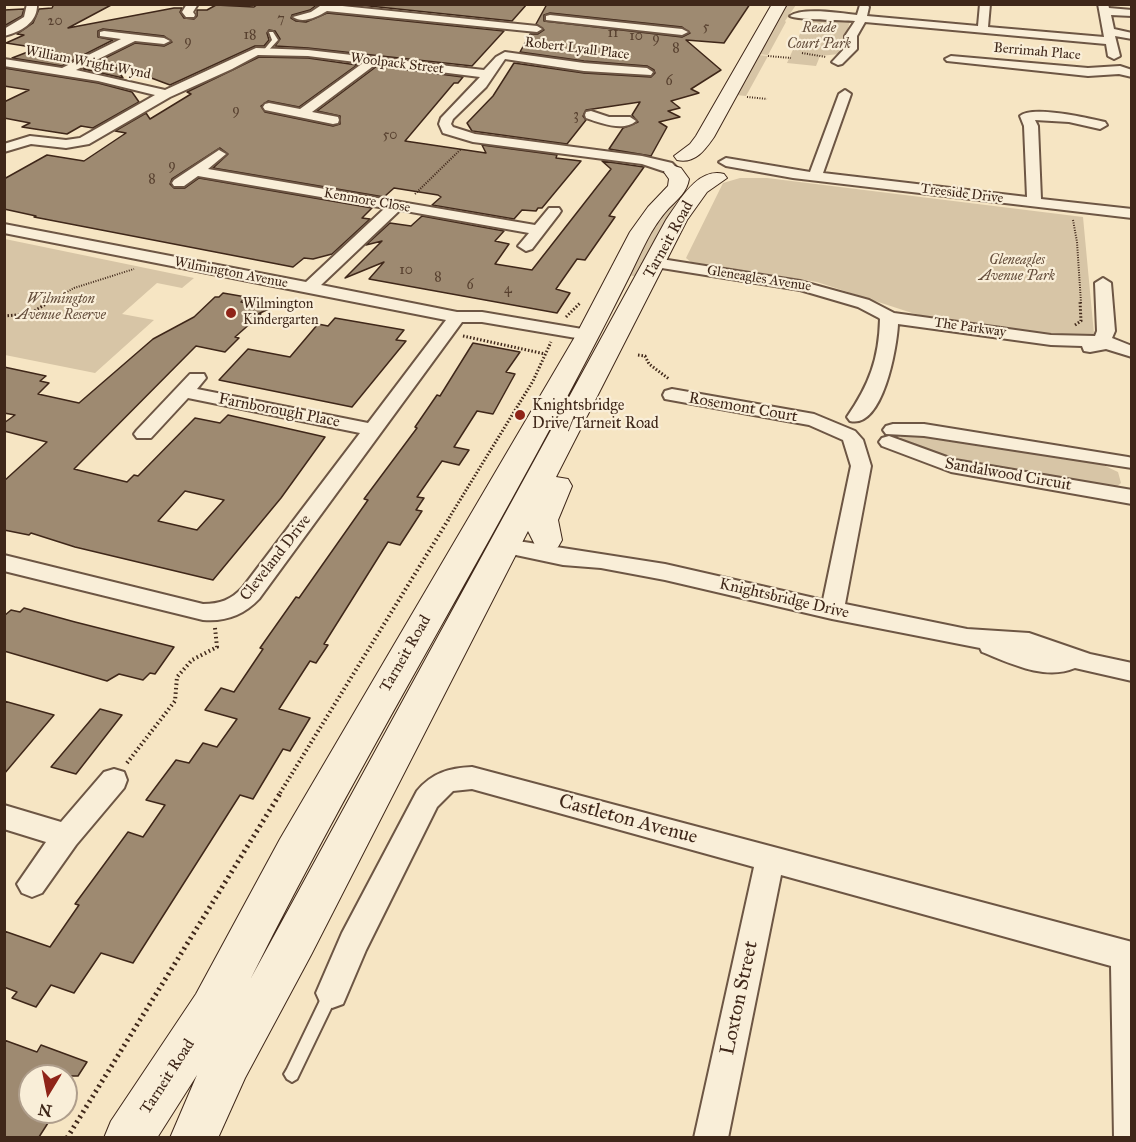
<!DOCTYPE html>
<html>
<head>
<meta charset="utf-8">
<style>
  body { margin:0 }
  #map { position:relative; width:1136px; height:1142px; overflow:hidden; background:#f6e5c3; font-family:"IM FELL Great Primer",serif }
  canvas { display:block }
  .frame { position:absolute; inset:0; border:6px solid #3f2719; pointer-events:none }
  .north { position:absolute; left:18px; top:1064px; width:60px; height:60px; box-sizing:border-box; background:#f9eed8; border:2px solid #af9e8c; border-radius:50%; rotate:190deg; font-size:16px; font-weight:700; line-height:24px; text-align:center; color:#3f2719 }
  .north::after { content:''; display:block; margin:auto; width:21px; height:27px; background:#8f2418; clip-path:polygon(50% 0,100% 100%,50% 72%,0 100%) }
</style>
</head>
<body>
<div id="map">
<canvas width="1136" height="1142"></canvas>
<div class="frame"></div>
<div class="north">N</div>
</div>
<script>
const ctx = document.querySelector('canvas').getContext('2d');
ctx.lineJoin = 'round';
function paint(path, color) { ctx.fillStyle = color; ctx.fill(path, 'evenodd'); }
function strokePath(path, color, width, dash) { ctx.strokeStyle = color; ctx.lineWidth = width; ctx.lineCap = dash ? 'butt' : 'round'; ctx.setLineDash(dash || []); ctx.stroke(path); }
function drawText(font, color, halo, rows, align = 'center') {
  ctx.font = font + ' "IM FELL Great Primer",serif'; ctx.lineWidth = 4.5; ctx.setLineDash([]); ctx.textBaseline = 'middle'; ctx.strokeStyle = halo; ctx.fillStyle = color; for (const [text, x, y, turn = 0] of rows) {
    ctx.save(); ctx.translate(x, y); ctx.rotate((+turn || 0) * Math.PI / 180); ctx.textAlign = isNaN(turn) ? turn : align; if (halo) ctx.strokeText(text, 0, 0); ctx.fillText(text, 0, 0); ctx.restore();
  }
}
paint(new Path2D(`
  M786,5H796L785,21L786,22L768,55L758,54Z
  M807,18L850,22L839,54L820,56L816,66L787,63Z
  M758,55L768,56L746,96L736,95Z
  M740,178H767L1083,217L1094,334L1074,337L932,318L912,313L817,282L691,262L686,258L723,183Z
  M677,200L681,201L639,277L627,275L659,217Z
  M5,239L194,278L182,288L157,283L122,314L154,320L95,373L5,355Z
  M901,432L1103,465L1118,472L1121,483L1115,488L946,461L900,441Z`), '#d7c5a6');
const building = new Path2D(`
  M54,4H113L68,28L174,8H182L180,12L184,18L194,19L197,16V10H207L216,5L254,7L258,4H318L310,10L292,15L291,18L296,21L306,22L327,13L504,31L472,66L308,48L275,46L280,39L275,31L269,30L267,33L269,40L264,46H255L170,85L114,64L123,78L83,69L135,43L164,46L172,42L164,36L103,29L98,31V37L113,40L62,66L12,58L38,48L6,43L24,35L17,34L33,23L39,9L52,8Z
  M350,4H527L512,21Z
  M547,4H750L724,43L686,40L721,70L691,89L699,93L671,101L680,108L668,111L680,117L659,122L667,127L651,156L609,149L623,128L638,122L632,115L640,102L586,110L583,116L586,120L567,144L472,131L467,123L493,96L514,63L584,73L651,77L655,73L654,70L647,66L584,61L520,52L530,34H538L544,30L536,24ZM550,13L682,27L690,33L682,37L544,21V15Z
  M24,9L22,16L4,26V10Z
  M259,57L308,58L357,65L299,107L268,101L261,106L265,112L333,126L340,124V116L317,111L377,66L463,77L458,83H454L405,141L486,153L482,145L557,155L556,158L581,161L542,208H538L536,211L522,210L514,219L432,205L441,197L438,195L394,188L384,197L213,168L228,154L220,148L172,179L170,184L174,188H185L199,178L372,208L362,218L370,219L332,254L313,259L304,258L293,267L34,217L36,216L4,209V179L47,155L84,161L126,133L115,131L146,113L150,119L191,94L187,92Z
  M4,68L98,83L132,92L139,102L93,128L81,126L67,134L22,127L30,123L4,118V102L29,90L4,86Z
  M602,161L644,167L609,216L615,217L585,260L577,259L556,289L570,293L557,313L369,279L384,262L345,278L382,241L366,245L390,223L411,226L422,216L504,231L495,241L509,244L495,264L532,270L611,169Z
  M223,293L246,297L241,302L273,307L258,314H261L235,337L239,338L225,352L196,346L74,469L127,482L134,475L138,476L195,418L220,423L228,415L325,437L281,498L213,580L75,547L31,533L29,535L4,530V481L47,442L4,431V423L15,415L4,413V367L46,376L40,381L49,383L38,394L79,403L153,339L194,317L215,297H219ZM185,491L224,500L197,530L158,521Z
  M335,318L404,330L396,340L406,341L352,407L219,380L248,349L290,357L318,324L328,326Z
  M473,343L520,352L506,372L515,374L493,414L477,411L454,447L469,450L459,465L442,461L417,497L424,498L416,510L422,511L400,545L388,542L324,644L328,645L316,663L310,661L279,709L310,718L290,751L283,749L253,799L240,795L133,963L101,953L74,993L51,985L36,1007L12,998L17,992L4,987V931L50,947L79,905L75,904L128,832L143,837L165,805L146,800L176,760L189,763L203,743L217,747L237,719L205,710L221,688L234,692L263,649L260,648L296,597L299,598L368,500L364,499L417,428L415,427L437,395L440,396Z
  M24,608L75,622L174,647L155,674L150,673L143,680L119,674L107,681L4,651V616L11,610L20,612Z
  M4,701L54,715L4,774Z
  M100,709L122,715L76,774L51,767Z
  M4,1040L37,1052L41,1045L87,1062L78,1076H30V1112H55L39,1137H4Z`);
paint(building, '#9e8a71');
strokePath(building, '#3f2719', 1.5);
const service = new Path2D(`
  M269,32H273L278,40L266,53L263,51L272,40Z
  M331,986L336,988L338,993L336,998L297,1079L292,1082L287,1079L284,1074L287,1069L326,988Z`);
const minor = new Path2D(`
  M27,4H37C38,23 20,32 4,36V29L24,17Z
  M187,4H198L193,12L195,15L194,17H186L182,12Z
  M323,4L537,26L542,29L537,32L327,11C317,17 303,24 293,17L311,12Z
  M867,4L869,7L867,16L978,26L980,4H990L988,27L1104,37L1098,4H1108L1109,8L1132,10V16L1111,15L1114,29L1132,33V39L1115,36L1120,56L1114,59L1108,56L1106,44L865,22L857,36V49L842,64L838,65L832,62L845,48V36L855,21C843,20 796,20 790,16C802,7 841,13 857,15L860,5Z
  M550,15L682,29L688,32L682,35L546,20V16Z
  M104,31L164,38L170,41L164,44L135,41L76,70L165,90L256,48L308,50L484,70L496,57L505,52L584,63L647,68L653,72L651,75L584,71L505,59L486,87L453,119L451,124L453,127L475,134L642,156L672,163L679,170L672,174L642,164L473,142L443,133L439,124L441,118L480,77L376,64L312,112L338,117L339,120L338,123L333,124L265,110L263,107L265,104L269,103L300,109L363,63L308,56L258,55L232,69L170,97L89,144L66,148L31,144L4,152V144L30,136L66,140L80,138L155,95L98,81L4,66V59L62,68L121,39L100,36V32Z
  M951,56L1088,68L1120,66L1132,70V77L1119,74L1088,76L947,61L945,59Z
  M845,90L851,94L823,173L1027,197L1024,126L1020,116C1032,105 1088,118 1105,122L1107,125L1100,129L1069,122L1035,120L1038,126L1041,199L1132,209V218L793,178L726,166L719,162L726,158L810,172L839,94Z
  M591,111L609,117H630L636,121C624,132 600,123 586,118L585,115L586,112Z
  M219,150L226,154L208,169L535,225L549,208H559L561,211L559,214L532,249L526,251L518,246L529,233L400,210L321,285L457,312H482L588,330L594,331L597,335L594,339L588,340L482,322H462L259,599C244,615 225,622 203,620L4,571V555L203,604C220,604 231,600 243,587L360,433L188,398L151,438H137L134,434L137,430L190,374H204L206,378L197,389L368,423L446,320L4,233V224L306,282L385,208L198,176L184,186H174L172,183L174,180Z
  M655,258L800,281L869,300L894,313L1051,335L1095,336L1097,331L1095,283L1103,278L1111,283L1115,331L1112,338L1132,346V357L1106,349L1090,352L1084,351L1082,346L1051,345L898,324C897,347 883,429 850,421L847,417C869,385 879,359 880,319L879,318L858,307L800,290L649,266L647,263L649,260Z
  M672,389L814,414L855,431L863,440L871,466L845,604L967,629L1029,633L1090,654L1132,663V681L1075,668C1045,681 1010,663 982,652L980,648L832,619L665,580L601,568L563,565L497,551L494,546L497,541L505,539L665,564L823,600L851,466L843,440L809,425L665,399L663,395L665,391Z
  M893,424H924L1128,457L1132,458V468L924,436L886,434L883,430L886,426Z
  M889,436L955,460L1132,490V504L951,472L882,446L879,442L882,438Z
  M472,767L1132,942V1138H1114L1111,966L781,875L728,1138H694L754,867L472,789L453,791L437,807L366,950L343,1004L332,1008L321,1004L316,993L342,933L417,791C432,773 449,768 472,767Z
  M114,769L124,772L127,780L124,788L76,845L42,893L32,897L22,893L17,884L46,842L4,829V805L61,822L104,772Z`);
const secondary = new Path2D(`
  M772,4H787L714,137C705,150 695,164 677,160L674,156L690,144L696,136Z
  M674,166L681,168L689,179C687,192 678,199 669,208C651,227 641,253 630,275C511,514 370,740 251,978L666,220C679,202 697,167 724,174L727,178L707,192L687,220L556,477L568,479L572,486L558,520L562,540L558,547L547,550L536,547L528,531L311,955L245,1078L218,1138H170L197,1075L157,1138H104L111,1121L196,994L280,839L576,335L630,232L648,207L668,186L669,179L664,172L667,168Z`);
strokePath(service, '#6d5644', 4);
strokePath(minor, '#6d5644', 4);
strokePath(secondary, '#3f2719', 2);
strokePath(new Path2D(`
  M802,53L826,57
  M768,56L791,58
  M747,97L767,99
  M415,194L461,149
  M1073,220L1077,242L1081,303
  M48,303L74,288L134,269`), '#3f2719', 2, [1, 1.5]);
strokePath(new Path2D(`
  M4,316L29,314L51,301
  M566,317L580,303
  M1075,325L1081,321L1080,301
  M463,336L545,354
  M638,355L645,356L649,364L669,379
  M449,518L533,381L551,342`), '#3f2719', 3, [1.5, 2]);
strokePath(new Path2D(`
  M127,763L175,701L177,677L192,660L217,647L215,628
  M280,793L450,517`), '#3f2719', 4, [1.5, 3]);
strokePath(new Path2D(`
  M67,1138L281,792`), '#3f2719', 5, [2, 4]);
paint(service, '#f9eed8');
paint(minor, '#f9eed8');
paint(secondary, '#f9eed8');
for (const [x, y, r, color] of [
  [231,313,6,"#8f2418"],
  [520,415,6,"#8f2418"]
]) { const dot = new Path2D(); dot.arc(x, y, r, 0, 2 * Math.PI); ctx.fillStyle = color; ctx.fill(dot); strokePath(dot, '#f9eed8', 2); }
drawText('14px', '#57402f', null, [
  ["7",281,20],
  ["20",55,22],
  ["5",706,28],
  ["11",613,34],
  ["18",250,36],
  ["10",636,37],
  ["9",656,39],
  ["9",188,42],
  ["8",676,49],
  ["6",669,82],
  ["9",236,111],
  ["3",576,116],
  ["50",390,136],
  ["9",172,166],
  ["8",152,180],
  ["10",406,271],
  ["8",438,278],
  ["6",470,286],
  ["4",508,290]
]);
drawText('italic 14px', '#654e3c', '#f9eed8', [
  ["Reade",819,29],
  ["Court Park",819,45],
  ["Gleneagles",1017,261],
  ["Avenue Park",1017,277],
  ["Wilmington",61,300],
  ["Avenue Reserve",61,316]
]);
drawText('14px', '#3f2719', '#f9eed8', [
  ["Robert Lyall Place",577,49,7],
  ["Berrimah Place",1037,52,5],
  ["William Wright Wynd",88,63,11],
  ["Woolpack Street",397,64,7],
  ["Treeside Drive",962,194,7],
  ["Kenmore Close",367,201,10],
  ["Wilmington Avenue",231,273,11],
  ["Gleneagles Avenue",759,279,9],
  ["The Parkway",970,328,8]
]);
drawText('14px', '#3f2719', '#f9eed8', [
  ["Wilmington",243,305],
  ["Kindergarten",243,321]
], 'left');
drawText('16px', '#3f2719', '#f9eed8', [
  ["Tarneit Road",669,240,-61],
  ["Rosemont Court",743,408,10],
  ["Farnborough Place",279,411,11],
  ["Sandalwood Circuit",1008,475,10],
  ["Cleveland Drive",276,558,-52],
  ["Knightsbridge Drive",784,599,13],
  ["Tarneit Road",406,654,-60],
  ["Tarneit Road",168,1077,-57]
]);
drawText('16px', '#3f2719', '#f9eed8', [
  ["Knightsbridge",532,406],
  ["Drive/Tarneit Road",532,424]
], 'left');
drawText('20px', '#3f2719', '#f9eed8', [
  ["Castleton Avenue",628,820,15],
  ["Loxton Street",740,998,-78]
]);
</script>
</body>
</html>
